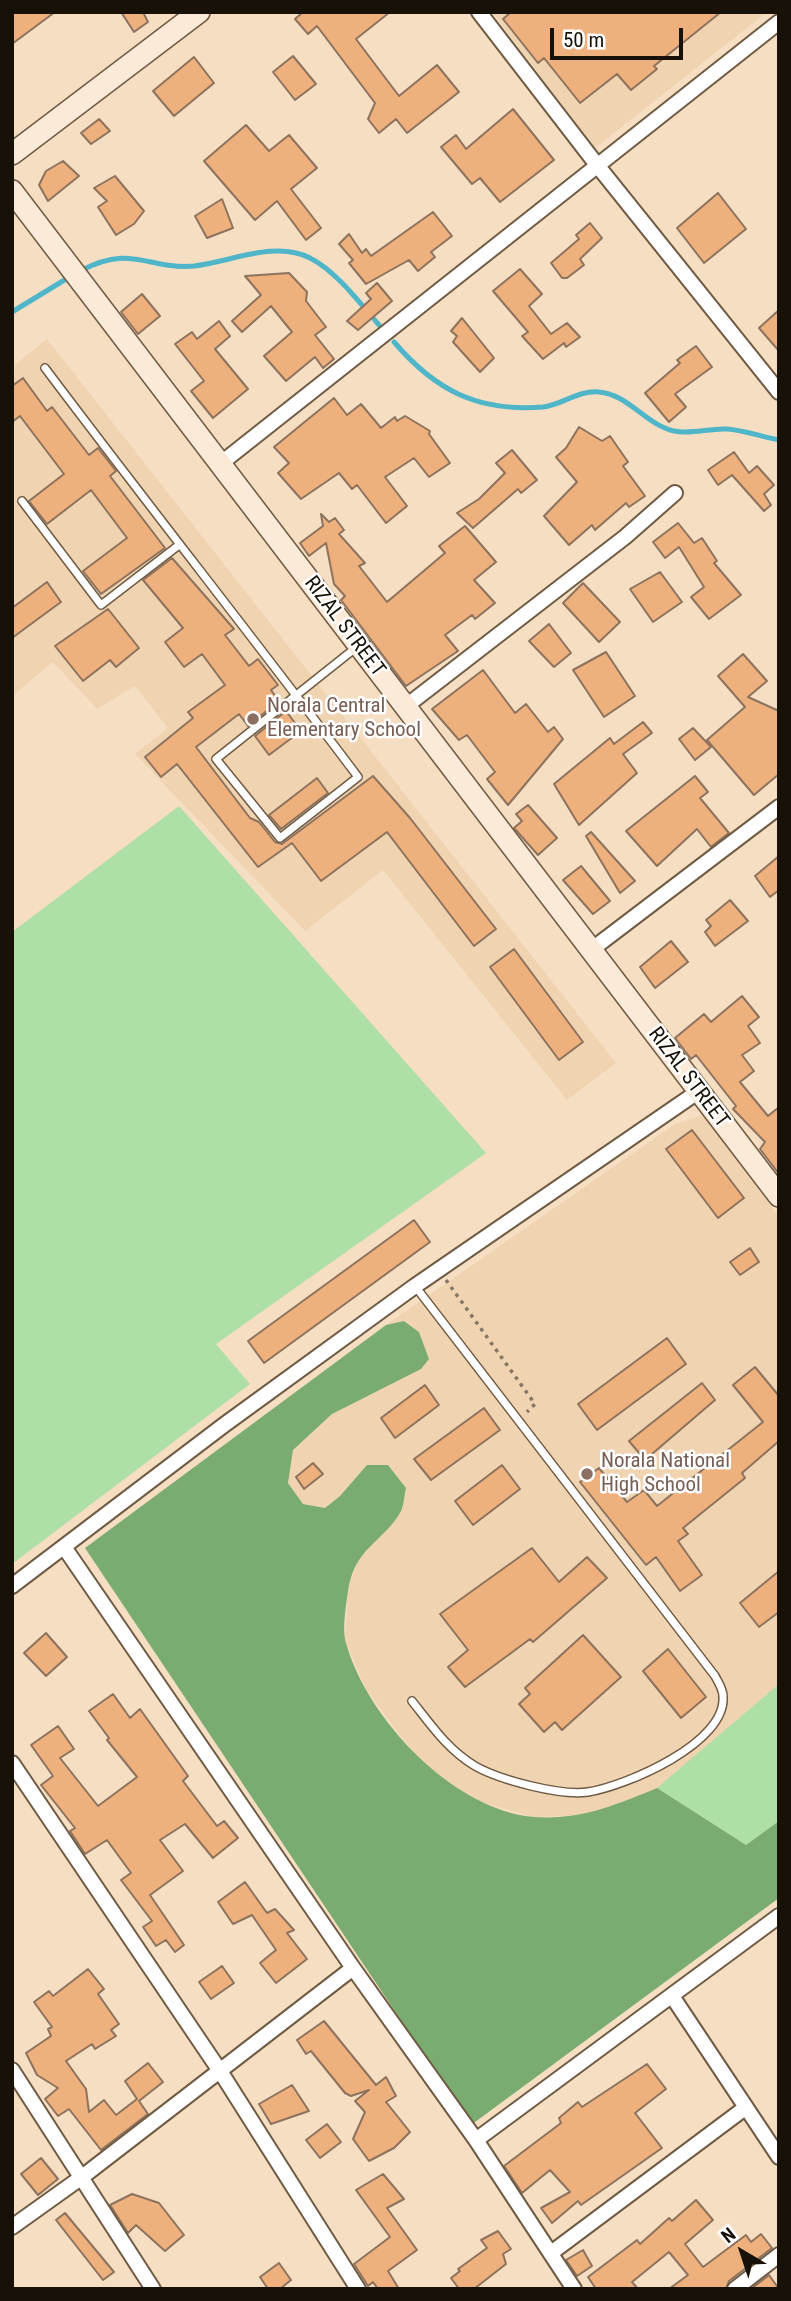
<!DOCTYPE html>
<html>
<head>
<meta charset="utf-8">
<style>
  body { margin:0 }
  #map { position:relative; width:791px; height:2301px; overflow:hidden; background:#f5dec2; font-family:"Roboto Condensed",sans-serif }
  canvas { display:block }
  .frame { position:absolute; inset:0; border:14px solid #181107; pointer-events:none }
  .north { position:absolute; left:707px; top:2217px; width:70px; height:70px; -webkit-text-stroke:5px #fff; paint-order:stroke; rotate:321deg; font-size:19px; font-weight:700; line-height:28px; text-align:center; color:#181107 }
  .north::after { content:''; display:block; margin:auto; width:24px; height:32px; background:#181107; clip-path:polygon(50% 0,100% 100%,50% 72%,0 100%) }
  .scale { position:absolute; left:550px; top:28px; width:133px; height:32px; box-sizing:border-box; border:4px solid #181107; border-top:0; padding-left:9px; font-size:21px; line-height:24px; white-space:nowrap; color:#181107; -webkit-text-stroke:5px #fff; paint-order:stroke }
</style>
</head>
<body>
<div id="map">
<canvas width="791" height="2301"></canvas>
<div class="frame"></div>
<div class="north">N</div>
<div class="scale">50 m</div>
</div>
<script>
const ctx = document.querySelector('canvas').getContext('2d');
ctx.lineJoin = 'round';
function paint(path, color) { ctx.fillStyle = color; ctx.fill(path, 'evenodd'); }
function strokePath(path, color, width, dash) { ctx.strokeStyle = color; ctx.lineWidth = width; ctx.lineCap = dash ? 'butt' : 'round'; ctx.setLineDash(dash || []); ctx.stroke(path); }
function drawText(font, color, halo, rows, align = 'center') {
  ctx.font = font + ' "Roboto Condensed",sans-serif'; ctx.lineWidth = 5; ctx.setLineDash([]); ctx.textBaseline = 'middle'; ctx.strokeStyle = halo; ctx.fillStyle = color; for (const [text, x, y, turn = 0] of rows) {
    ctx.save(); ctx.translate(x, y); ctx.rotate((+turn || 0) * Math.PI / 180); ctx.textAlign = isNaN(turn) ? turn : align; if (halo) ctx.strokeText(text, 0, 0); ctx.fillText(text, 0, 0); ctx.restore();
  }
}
paint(new Path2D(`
  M492,12H767L595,148Z
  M47,339L616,1063L567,1100L383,870L305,931L135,754L168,728L135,686L97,709L53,662L12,696V367Z
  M704,1115L779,1217V1821L746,1845L657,1788L590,1815L533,1817L471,1799L416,1757L366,1689L345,1641L348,1589L361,1552L401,1512L367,1465L340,1496L325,1508L303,1504L288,1483L293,1450L332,1414L429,1359L419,1331L404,1321L386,1325L675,1124Z`), '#f0d4b2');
paint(new Path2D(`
  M179,806L486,1153L216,1344L250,1384L12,1564V932Z
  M779,1684V1821L746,1845L657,1788Z`), '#aedfa6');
paint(new Path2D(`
  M404,1321L419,1332L429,1359L421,1369L332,1414L293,1450L288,1483L303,1504L325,1508L340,1496L367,1465H388L406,1488C404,1495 404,1507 400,1513C381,1544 355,1547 348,1591C346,1605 342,1630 346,1643C367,1719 454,1811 535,1817C582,1820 615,1805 657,1788L746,1845L779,1821V1898L471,2125L85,1548L386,1325Z`), '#7aac72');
strokePath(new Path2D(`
  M80,271C133,243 147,270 194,266C230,262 275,240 310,258C337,272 359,302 379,325
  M12,312L71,276
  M394,342C436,391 478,412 543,407C562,405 578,390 599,392C628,394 646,425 674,431C691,435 709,428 727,429C744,430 762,437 779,440`), '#4fb6ca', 5);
const building = new Path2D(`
  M12,12H55L12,44Z
  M121,12H143L148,22L134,32Z
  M303,12H390L356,39L399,96L437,65L459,92L407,133L396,119L379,133L368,119L375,103L317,26L308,34L295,19Z
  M511,12H721L654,66L657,69L631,90L617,74L580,103L544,58L538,63L503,19Z
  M293,56L316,84L295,100L273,72Z
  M194,57L214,83L174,116L153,91Z
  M513,109L554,160L500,202L480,178L472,184L441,147L456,135L466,149Z
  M99,119L110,131L91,144L81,133Z
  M246,125L269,151L289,135L317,168L291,189L321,228L306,240L277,201L255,220L204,161Z
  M63,161L79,176L48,201L39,185L46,171Z
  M115,176L144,211L134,224L116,235L98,207L107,201L94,188Z
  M718,193L746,229L704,263L677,228Z
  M222,199L233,228L207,238L195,216Z
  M433,212L452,236L431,252L435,257L418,271L409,260L366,284L349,263L353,260L339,244L349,234L362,253L366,249L371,256Z
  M590,223L602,238L580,259L584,265L567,278H562L551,263L579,239L576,235Z
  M520,269L542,294L529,306L551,334L567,323L580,337L566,347L564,343L543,359L522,336L528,332L493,291Z
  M289,273L307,292L306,301L326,327L315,335L334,359L323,368L315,357L286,381L264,356L292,332L271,306L242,332L232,321L261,295L245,276Z
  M377,283L392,301L358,330L347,321L371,299L366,293Z
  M142,294L160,316L138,334L121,312Z
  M779,310V351L759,328Z
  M462,318L494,358L480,372L453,342L457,336L451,331Z
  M219,321L230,336L215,349L248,389L213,418L191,391L204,381L175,344L192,332L197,339Z
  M696,346L712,367L675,394L686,407L669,422L645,393L680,363L677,360Z
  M23,378L47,411L52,407L89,455L98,448L116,471L110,476L165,548L101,594L83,571L127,538L91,490L47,524L29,501L64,474L20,416L12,422V386Z
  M334,398L347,415L361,404L381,428L395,417L397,421L405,416L430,431L429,434L450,463L429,477L414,458L385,477L407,506L386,523L357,485L352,489L339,473L301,499L278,473L289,463L274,447Z
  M579,427L602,441L610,436L628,462L623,466L645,496L629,507L626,503L595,530L592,525L569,545L544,516L577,482L556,457L566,448Z
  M512,450L537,480L521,493L518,489L473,528L457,513L479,499L505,473L496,463Z
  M734,452L749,473L757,466L774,485L764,494L771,505L764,511L732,475L718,485L708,470Z
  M321,514L329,522L335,518L344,530L339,534L365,563L359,566L387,602L445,553L439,546L465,526L496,562L474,580L495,603L475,619L472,615L445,635L458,651L406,686L341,600L345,596L334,584L326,543L309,556L300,543L323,526Z
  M678,523L694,543L702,538L717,561L714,563L741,595L709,619L691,597L704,587L679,547L665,558L653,542Z
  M172,558L234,629L225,635L249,666L258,659L278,685L271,690L279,701L248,726L239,714L196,747L250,818L259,822L275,842L282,844L373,776L410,818L496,929L474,946L387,832L321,881L292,843L258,867L177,764L161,777L145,757L193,718L188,712L225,685L202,654L184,667L165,642L183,628L143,580Z
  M660,572L682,602L653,622L630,589Z
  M47,582L61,602L12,638V608Z
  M583,583L620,622L599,642L563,603Z
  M108,609L139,648L116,667L110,660L83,681L55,646Z
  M549,624L571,653L554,667L529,641Z
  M606,652L635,696L604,717L573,670Z
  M743,654L767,681L748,697L779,711V774L754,795L707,740L745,707L718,676Z
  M483,670L515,713L526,704L548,732L554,727L563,739L508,805L487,779L495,772L467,735L459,740L432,709Z
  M286,711L301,731L269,755L255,736Z
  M643,722L652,733L623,754L637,773L579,825L554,784L610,738L614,744Z
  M693,728L711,747L695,760L679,739Z
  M695,776L708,792L700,798L729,833L711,847L697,829L657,866L626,831Z
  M317,778L328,793L281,829L269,815Z
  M528,805L557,838L538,855L514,828L522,821L516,814Z
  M591,832L635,881L620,893L586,836Z
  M779,856V890L770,897L755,876Z
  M581,866L610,901L593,914L563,880Z
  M730,900L748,921L715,946L705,932L711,926L706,920Z
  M671,941L688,962L655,988L640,967Z
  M514,949L583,1042L559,1060L490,967Z
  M742,996L759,1017L748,1026L760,1043L742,1055L754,1071L740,1082L768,1116L779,1107V1174L760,1149L765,1142L733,1109L736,1106L696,1055L691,1059L675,1038L704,1014L711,1022Z
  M692,1130L744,1198L718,1218L666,1149Z
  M414,1220L430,1242L264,1363L248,1341Z
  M750,1248L759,1262L740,1275L730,1262Z
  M667,1338L686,1364L597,1430L578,1404Z
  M755,1367L779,1396V1441L742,1473L745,1478L683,1528L688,1534L678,1541L702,1575L680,1591L656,1557L646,1565L580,1482L599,1468L627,1502L644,1490L657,1506L763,1422L733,1385Z
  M702,1383L715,1400L645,1460L629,1441Z
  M425,1385L439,1405L395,1438L381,1418Z
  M484,1408L500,1430L431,1480L414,1459Z
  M313,1463L323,1474L304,1489L296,1477Z
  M502,1465L520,1489L473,1525L455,1501Z
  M532,1548L559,1582L587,1557L607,1578L533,1642L530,1639L465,1687L448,1667L468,1650L440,1614Z
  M779,1571V1612L759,1627L740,1603Z
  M46,1633L67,1657L46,1676L24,1653Z
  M583,1635L621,1677L562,1730L555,1722L544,1732L519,1704L530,1694L525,1688Z
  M668,1649L706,1697L681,1718L643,1671Z
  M113,1694L130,1718L140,1709L188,1776L183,1781L217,1826L224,1821L238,1838L213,1858L185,1824L160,1840L183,1871L150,1895L184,1945L175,1952L166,1940L156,1946L143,1927L152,1921L121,1880L131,1873L107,1840L85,1854L70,1831L75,1828L41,1785L53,1776L31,1745L58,1726L74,1749L60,1758L98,1806L137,1777L107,1740L109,1738L89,1711Z
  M245,1882L267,1913L275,1909L294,1930L287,1933L307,1959L276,1983L260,1963L276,1950L252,1915L233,1924L218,1902Z
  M222,1966L234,1983L211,1999L199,1982Z
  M88,1969L104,1989L98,1994L119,2024L111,2030L116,2036L95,2049L92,2044L66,2061L86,2089L89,2112L104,2100L116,2115L137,2099L125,2081L148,2063L163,2082L139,2101L148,2114L101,2150L69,2109L58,2116L45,2099L58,2088L37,2075L26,2053L51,2036L48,2029L52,2027L34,2002L49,1991L53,1996Z
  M324,2021L376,2085L386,2077L396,2096L386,2102L410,2132L394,2148L369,2161L353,2139L365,2112L355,2101L369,2090L351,2096L345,2093L311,2051L306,2054L297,2040Z
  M647,2064L666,2089L635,2113L662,2148L581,2205L578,2201L552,2223L541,2208L570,2192L550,2170L522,2193L504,2166L561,2123L559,2118L578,2102L582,2107Z
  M292,2085L309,2111L271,2124L259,2104Z
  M327,2124L341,2142L320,2158L306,2140Z
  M41,2158L58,2179L38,2195L21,2174Z
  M383,2174L404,2199L387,2208L417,2250L388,2271L399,2289H378L373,2282L368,2286L354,2264L390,2237L356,2190Z
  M132,2194L159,2203L184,2235L165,2251L136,2225L128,2233L110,2205Z
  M696,2200L713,2220L685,2244L703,2267L746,2235L751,2242L761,2234L772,2248L729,2281L726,2289H669L688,2275L669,2252L632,2282L638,2289H596L588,2277L637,2240L640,2244L669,2218L672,2221Z
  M65,2213L114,2272L103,2280L56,2220Z
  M498,2231L511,2249L503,2254L506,2264L474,2289H459L451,2278L460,2271L458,2269L487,2248L481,2240Z
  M583,2250L592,2266L577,2276L566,2260Z
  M279,2263L291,2280L280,2289H268L260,2277Z
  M769,2275L779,2289H751Z`);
paint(building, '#eeb07c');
strokePath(building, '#8d735e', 2);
const service = new Path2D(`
  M45,368C148,505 255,640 358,777L280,838L216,759L358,646
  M22,501L101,605L179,545
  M412,1701C431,1725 448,1750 475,1766C500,1780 560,1796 588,1792C626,1786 727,1743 723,1696C723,1689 718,1682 715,1676L415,1286`);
const minor = new Path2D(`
  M479,12L597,165L779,392
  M220,464L779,22
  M405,707L625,537L675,493
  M591,950L779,807
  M64,1547L353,1968L476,2140L574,2289
  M12,1586L224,1425L415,1286L699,1091
  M12,1763L220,2071L358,2289
  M672,1996L779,2157
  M12,2070L153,2289
  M476,2140L779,1916
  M12,2227L82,2177L353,1968
  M551,2253L745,2108
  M735,2289L779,2255`);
const secondary = new Path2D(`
  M12,154L199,12
  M12,191L779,1196`);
strokePath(service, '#6f5b43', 10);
strokePath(minor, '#6f5b43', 18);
strokePath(secondary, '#6f5b43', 24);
strokePath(new Path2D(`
  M446,1280L535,1404L527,1412`), '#867764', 3.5, [3.5, 5]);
strokePath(service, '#fff', 7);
strokePath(minor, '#fff', 14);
strokePath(secondary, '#fbead8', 21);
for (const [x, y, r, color] of [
  [253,719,7,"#8d6e63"],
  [587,1474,7,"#8d6e63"]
]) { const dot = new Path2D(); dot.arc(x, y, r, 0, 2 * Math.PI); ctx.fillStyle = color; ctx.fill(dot); strokePath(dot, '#fff', 2.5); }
drawText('21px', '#181107', '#fff', [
  ["RIZAL STREET",344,627,53],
  ["RIZAL STREET",688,1078,53]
]);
drawText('21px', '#785e54', '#fff', [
  ["Norala Central",267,707],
  ["Elementary School",267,731],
  ["Norala National",601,1462],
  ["High School",601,1486]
], 'left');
</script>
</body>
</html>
